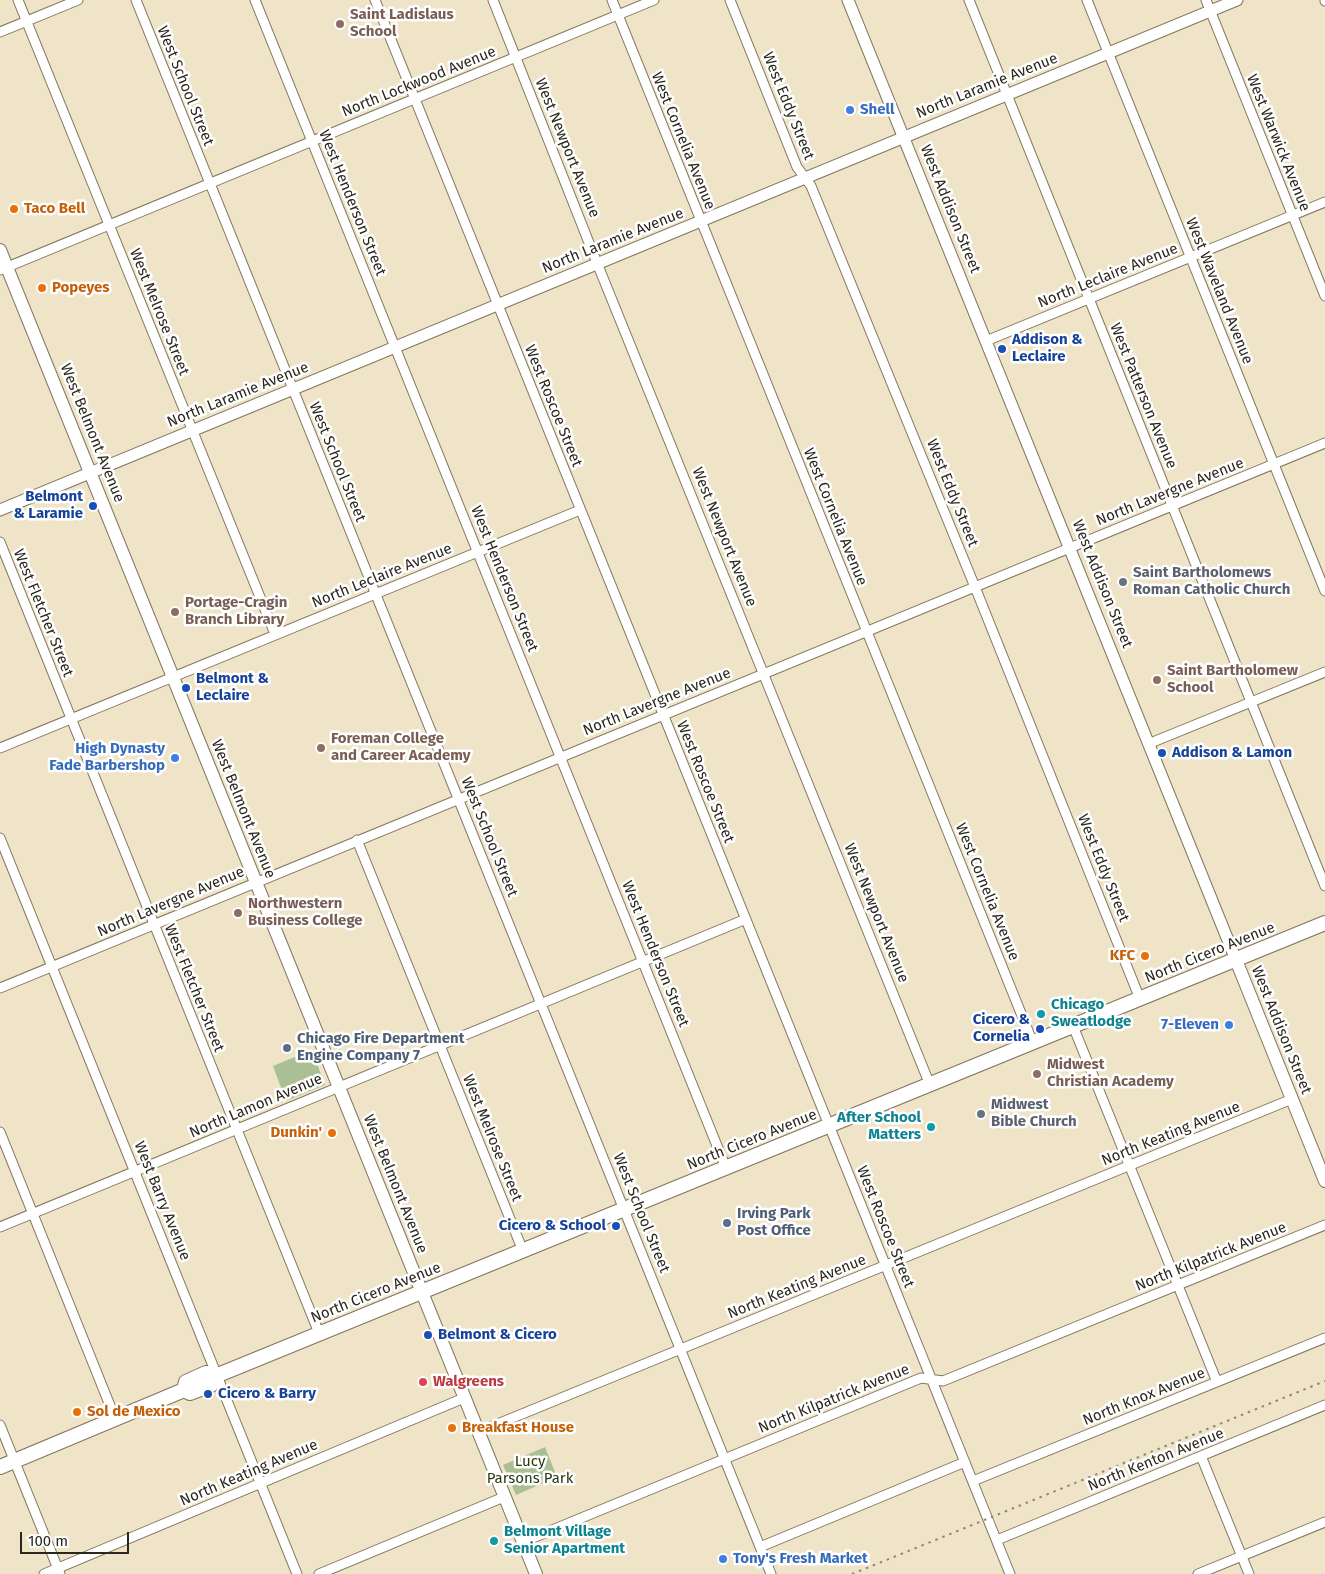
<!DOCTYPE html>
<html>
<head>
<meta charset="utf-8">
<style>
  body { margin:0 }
  #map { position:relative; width:1325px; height:1574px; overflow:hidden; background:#efe3c8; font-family:"Fira Sans",sans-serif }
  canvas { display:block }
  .scale { position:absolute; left:20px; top:1532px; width:109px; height:22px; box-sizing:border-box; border:2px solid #2b271d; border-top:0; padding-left:6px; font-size:15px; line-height:18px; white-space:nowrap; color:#2b271d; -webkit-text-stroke:4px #fff; paint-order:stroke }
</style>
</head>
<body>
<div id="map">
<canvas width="1325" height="1574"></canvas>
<div class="scale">100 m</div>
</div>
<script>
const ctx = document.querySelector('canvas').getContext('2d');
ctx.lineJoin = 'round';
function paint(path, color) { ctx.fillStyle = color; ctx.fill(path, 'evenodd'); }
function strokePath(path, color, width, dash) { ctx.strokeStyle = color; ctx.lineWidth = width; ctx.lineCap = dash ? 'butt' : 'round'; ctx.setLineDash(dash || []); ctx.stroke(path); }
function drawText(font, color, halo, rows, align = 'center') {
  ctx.font = font + ' "Fira Sans",sans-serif'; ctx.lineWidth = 5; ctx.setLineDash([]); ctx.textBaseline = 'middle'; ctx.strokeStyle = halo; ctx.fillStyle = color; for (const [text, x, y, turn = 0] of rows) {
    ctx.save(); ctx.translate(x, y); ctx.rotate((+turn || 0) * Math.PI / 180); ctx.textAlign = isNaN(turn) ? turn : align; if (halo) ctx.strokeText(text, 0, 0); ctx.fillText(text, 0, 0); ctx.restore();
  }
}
paint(new Path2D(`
  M312,1050L325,1085L286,1101L273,1066Z
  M545,1447L557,1477L516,1495L503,1465Z`), '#aac094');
const minor = new Path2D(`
  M18,0L275,634
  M136,0L771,1574
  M255,0L726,1168
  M375,0L1010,1574
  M493,0L597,263L930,1085
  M612,0L1033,1043
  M730,0L797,167L811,186L975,587L1140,999
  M969,0L1325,886
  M1087,0L1325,591
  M1206,0L1325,296
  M1325,0V1
  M0,32L78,0
  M0,270L654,0
  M986,341L1325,202
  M0,542L319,1333
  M1148,744L1325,672
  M0,748L580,510
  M0,838L297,1574
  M357,840L523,1251
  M0,988L1325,443
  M1073,1026L1217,1382
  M0,1132L115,1418
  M0,1227L746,919
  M0,1425L60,1574
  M478,1432L1292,1099
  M1201,1456L1249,1574
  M973,1481L1325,1338
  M997,1540L1325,1405
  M523,1542L921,1378L943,1381L1325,1225
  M760,1547L965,1462
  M44,1574L464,1398
  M319,1574L504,1497
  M1198,1574L1325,1522`);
const tertiary = new Path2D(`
  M848,0L1236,960
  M0,510L1237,0`);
const secondary = new Path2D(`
  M0,250L536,1574
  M1236,960L1325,1181`);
const primary = new Path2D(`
  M184,1390L186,1382L206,1373L218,1375L1325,923
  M0,1467L184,1390L190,1393L211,1385L218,1375`);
strokePath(minor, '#80755d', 11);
strokePath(tertiary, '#80755d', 13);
strokePath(secondary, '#80755d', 14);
strokePath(primary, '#80755d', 16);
strokePath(minor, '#fff', 9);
strokePath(tertiary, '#fff', 11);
strokePath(secondary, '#fff', 12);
strokePath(primary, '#fff', 14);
strokePath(new Path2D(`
  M852,1574L1325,1381`), '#8e8673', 2, [2.5, 5]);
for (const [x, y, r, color] of [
  [340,24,5,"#8d6e63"],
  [850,110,5,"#3f7fe0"],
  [14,209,5,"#e8710a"],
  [42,288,5,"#e8710a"],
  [1002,349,5,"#1a4fb4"],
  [93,506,5,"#1a4fb4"],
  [1123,582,5,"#6b7280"],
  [175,612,5,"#8d6e63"],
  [1157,680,5,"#8d6e63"],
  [186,688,5,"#1a4fb4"],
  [321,748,5,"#8d6e63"],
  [1162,753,5,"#1a4fb4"],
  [175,758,5,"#3f7fe0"],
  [238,913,5,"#8d6e63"],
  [1145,956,5,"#e8710a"],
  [1041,1014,5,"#0f9aa8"],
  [1229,1025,5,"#3f7fe0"],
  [1040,1029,5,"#1a4fb4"],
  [287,1048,5,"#5c6f8a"],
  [1037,1074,5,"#8d6e63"],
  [981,1114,5,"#6b7280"],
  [931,1127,5,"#0f9aa8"],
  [332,1133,5,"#e8710a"],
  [727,1223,5,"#5c6f8a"],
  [616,1226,5,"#1a4fb4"],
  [428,1335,5,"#1a4fb4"],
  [423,1382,5,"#e0444e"],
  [208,1394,5,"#1a4fb4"],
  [77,1412,5,"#e8710a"],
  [452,1428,5,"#e8710a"],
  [494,1541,5,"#0f9aa8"],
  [723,1559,5,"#3f7fe0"]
]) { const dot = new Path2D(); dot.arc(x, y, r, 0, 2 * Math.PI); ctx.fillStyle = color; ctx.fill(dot); strokePath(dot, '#fff', 2); }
drawText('bold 15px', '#785e54', '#fff', [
  ["Saint Ladislaus",350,15],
  ["School",350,32],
  ["Portage-Cragin",185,603],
  ["Branch Library",185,620],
  ["Saint Bartholomew",1167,671],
  ["School",1167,688],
  ["Foreman College",331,739],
  ["and Career Academy",331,756],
  ["Northwestern",248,904],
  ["Business College",248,921],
  ["Midwest",1047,1065],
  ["Christian Academy",1047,1082]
], 'left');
drawText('15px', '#2b271d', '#fff', [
  ["North Lockwood Avenue",419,82,-22],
  ["West School Street",185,86,68],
  ["North Laramie Avenue",987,86,-22],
  ["West Eddy Street",788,106,68],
  ["West Cornelia Avenue",683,141,68],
  ["West Warwick Avenue",1278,143,68],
  ["West Newport Avenue",567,148,68],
  ["West Henderson Street",352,203,68],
  ["West Addison Street",950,209,68],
  ["North Laramie Avenue",613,241,-22],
  ["North Leclaire Avenue",1108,276,-22],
  ["West Waveland Avenue",1219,291,68],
  ["West Melrose Street",159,312,68],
  ["North Laramie Avenue",238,395,-22],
  ["West Patterson Avenue",1143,396,68],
  ["West Roscoe Street",553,406,68],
  ["West Belmont Avenue",92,433,68],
  ["West School Street",337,462,68],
  ["North Lavergne Avenue",1170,492,-22],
  ["West Eddy Street",952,493,68],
  ["West Cornelia Avenue",835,517,68],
  ["West Newport Avenue",724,537,68],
  ["North Leclaire Avenue",382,576,-22],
  ["West Henderson Street",504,579,68],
  ["West Addison Street",1102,584,68],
  ["West Fletcher Street",43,613,68],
  ["North Lavergne Avenue",657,702,-22],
  ["West Roscoe Street",705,782,68],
  ["West Belmont Avenue",243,809,68],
  ["West School Street",489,837,68],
  ["West Eddy Street",1103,868,68],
  ["West Cornelia Avenue",987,892,68],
  ["North Lavergne Avenue",171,902,-23],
  ["West Newport Avenue",876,913,68],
  ["North Cicero Avenue",1210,953,-22],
  ["West Henderson Street",655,954,68],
  ["West Fletcher Street",194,988,68],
  ["West Addison Street",1281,1030,68],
  ["North Lamon Avenue",256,1106,-23],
  ["North Keating Avenue",1171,1134,-22],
  ["West Melrose Street",492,1138,68],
  ["North Cicero Avenue",752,1140,-22],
  ["West Belmont Avenue",395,1184,68],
  ["West Barry Avenue",162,1201,68],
  ["West School Street",641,1213,68],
  ["West Roscoe Street",885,1227,68],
  ["North Kilpatrick Avenue",1211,1257,-22],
  ["North Keating Avenue",797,1287,-22],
  ["North Cicero Avenue",376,1293,-22],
  ["North Knox Avenue",1144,1397,-22],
  ["North Kilpatrick Avenue",834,1399,-22],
  ["North Kenton Avenue",1156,1460,-22],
  ["North Keating Avenue",249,1473,-23]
]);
drawText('bold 15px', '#366cbe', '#fff', [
  ["Shell",860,110],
  ["High Dynasty",165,749,"right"],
  ["Fade Barbershop",165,766,"right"],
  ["7-Eleven",1219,1025,"right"],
  ["Tony's Fresh Market",733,1559]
], 'left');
drawText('bold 15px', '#c56008', '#fff', [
  ["Taco Bell",24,209],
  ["Popeyes",52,288],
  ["KFC",1135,956,"right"],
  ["Dunkin'",322,1133,"right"],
  ["Sol de Mexico",87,1412],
  ["Breakfast House",462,1428]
], 'left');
drawText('bold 15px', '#164399', '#fff', [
  ["Addison &",1012,340],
  ["Leclaire",1012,357],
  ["Belmont",83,497,"right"],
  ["& Laramie",83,514,"right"],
  ["Belmont &",196,679],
  ["Leclaire",196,696],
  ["Addison & Lamon",1172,753],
  ["Cicero &",1030,1020,"right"],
  ["Cornelia",1030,1037,"right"],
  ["Cicero & School",606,1226,"right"],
  ["Belmont & Cicero",438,1335],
  ["Cicero & Barry",218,1394]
], 'left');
drawText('bold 15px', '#5b616d', '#fff', [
  ["Saint Bartholomews",1133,573],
  ["Roman Catholic Church",1133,590],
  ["Midwest",991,1105],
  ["Bible Church",991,1122]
], 'left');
drawText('bold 15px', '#0d838f', '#fff', [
  ["Chicago",1051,1005],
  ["Sweatlodge",1051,1022],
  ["After School",921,1118,"right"],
  ["Matters",921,1135,"right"],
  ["Belmont Village",504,1532],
  ["Senior Apartment",504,1549]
], 'left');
drawText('bold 15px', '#4e5e75', '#fff', [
  ["Chicago Fire Department",297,1039],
  ["Engine Company 7",297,1056],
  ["Irving Park",737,1214],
  ["Post Office",737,1231]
], 'left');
drawText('bold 15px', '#be3a42', '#fff', [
  ["Walgreens",433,1382]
], 'left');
drawText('15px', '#283a10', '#fff', [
  ["Lucy",530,1462],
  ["Parsons Park",530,1479]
]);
</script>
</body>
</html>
